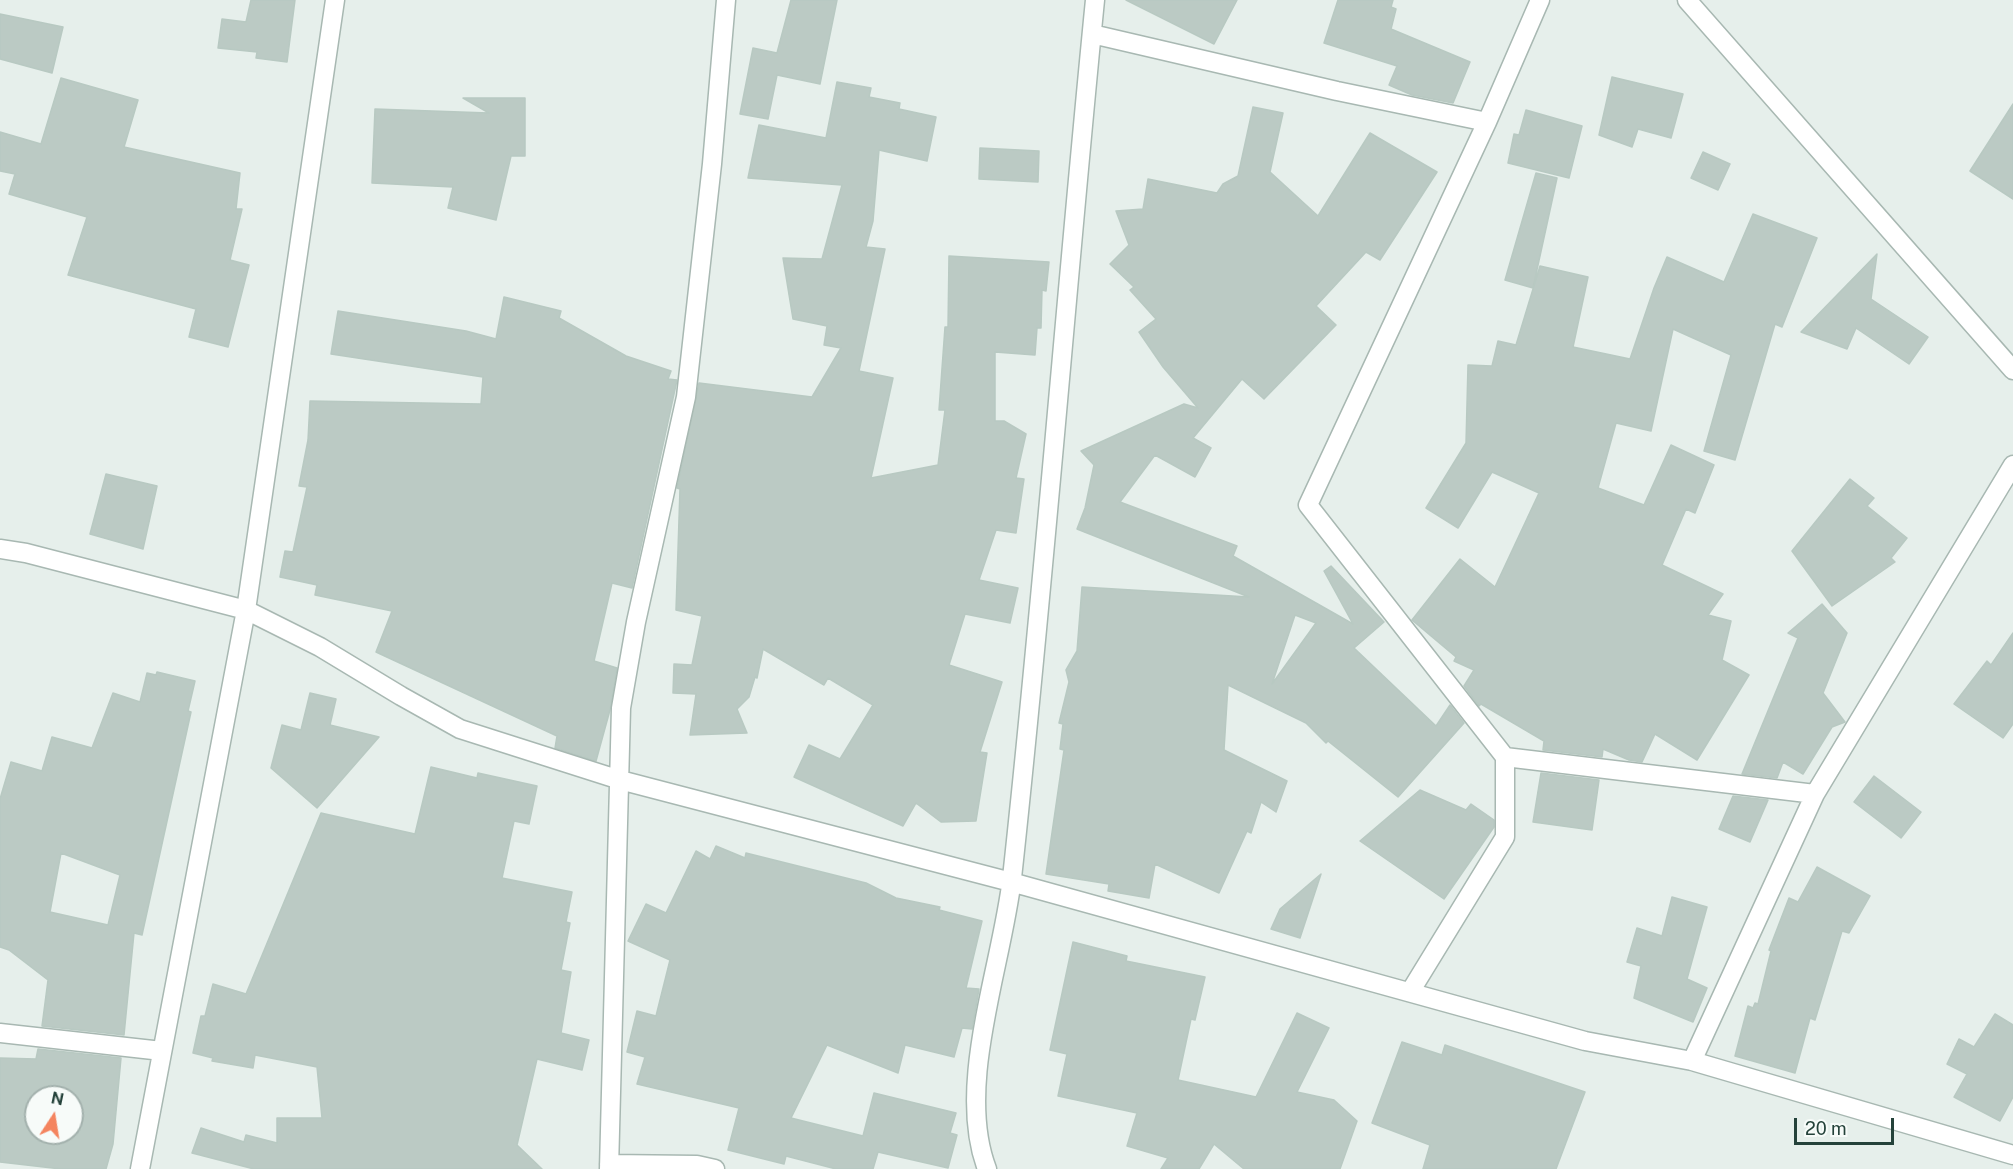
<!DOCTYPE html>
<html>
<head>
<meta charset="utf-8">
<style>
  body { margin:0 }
  #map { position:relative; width:2013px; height:1169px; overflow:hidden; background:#e6efeb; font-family:"Public Sans",sans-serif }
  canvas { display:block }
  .north { position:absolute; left:24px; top:1085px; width:60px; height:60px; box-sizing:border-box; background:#f7fbf9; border:2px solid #a3b1ad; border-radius:50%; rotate:12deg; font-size:16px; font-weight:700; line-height:24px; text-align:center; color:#24423a }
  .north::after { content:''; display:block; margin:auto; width:21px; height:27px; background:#f4845f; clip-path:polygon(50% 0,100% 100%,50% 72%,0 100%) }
  .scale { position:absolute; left:1794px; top:1118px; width:100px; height:27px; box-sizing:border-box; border:3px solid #24423a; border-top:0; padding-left:8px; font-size:18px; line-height:21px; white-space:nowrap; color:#24423a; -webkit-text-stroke:4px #f7fbf9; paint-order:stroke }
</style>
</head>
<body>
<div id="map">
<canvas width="2013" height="1169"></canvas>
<div class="north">N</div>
<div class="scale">20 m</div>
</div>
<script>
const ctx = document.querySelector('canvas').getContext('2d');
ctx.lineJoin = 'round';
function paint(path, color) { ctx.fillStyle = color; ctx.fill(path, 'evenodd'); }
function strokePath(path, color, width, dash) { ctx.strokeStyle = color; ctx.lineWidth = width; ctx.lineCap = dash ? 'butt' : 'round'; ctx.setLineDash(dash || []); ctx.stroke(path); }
const building = new Path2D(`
  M251,0H295L287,62L256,58L257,52L218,48L222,19L246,22Z
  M791,0H837L820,84L777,75L768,119L740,114L753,48L777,53Z
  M1126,0H1237L1214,44Z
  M1338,0H1393L1391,7L1396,9L1391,29L1470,62L1453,103L1412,95L1389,85L1397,66L1324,43Z
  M0,14L63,27L52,73L0,59Z
  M1612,77L1683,94L1671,138L1638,129L1632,147L1599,135Z
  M61,78L138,100L124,147L240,173L236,209H242L230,260L249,265L228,347L189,337L196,309L68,275L87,217L9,194L15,174L0,171V132L41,144Z
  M837,82L871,88L869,97L900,103L899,109L936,117L927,161L879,150L873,221L866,247L885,249L859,371L893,378L871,478L938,465L945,410H939L945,327H948L949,256L1049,262L1046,291L1042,290L1041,328H1037L1035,355L995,352V421H1004L1026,434L1016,478L1024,479L1016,533L996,530L979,580L1018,588L1010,623L965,614L949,665L1002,682L980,752L987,753L976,821L941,822L916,803L903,826L794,777L809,745L840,759L873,705L828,678L824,685L763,649L757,678L755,677L749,697L737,709L747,733L690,735L696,694L673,693L674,664L692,665L702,616L676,610L680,489L677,488L699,383L812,397L841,348L824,345L827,326L793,319L783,258L822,259L842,185L748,178L759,125L826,138Z
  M463,98H525V156H511L496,220L448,208L453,187L372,183L375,109L489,113Z
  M2013,104V199L1970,171Z
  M1253,107L1283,113L1270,172L1318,216L1370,133L1437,172L1380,260L1366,252L1316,306L1336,325L1264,399L1242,379L1193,438L1211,448L1195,477L1155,455L1120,502L1237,546L1233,556L1353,624L1324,571L1331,566L1384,622L1354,648L1436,726L1450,705L1464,723L1398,797L1328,741L1326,743L1306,723L1228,685L1224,750L1287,781L1276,812L1261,802L1251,833L1247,831L1219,893L1155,864L1149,898L1108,891L1109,884L1046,874L1064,750L1060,749L1063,724L1059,723L1069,682L1066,670L1077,651L1082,587L1249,597L1077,529L1085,508L1094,465L1081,451L1184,404L1198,408L1163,367L1139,332L1156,319L1130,290L1134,287L1110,264L1129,245L1116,211L1143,209L1148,179L1217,193L1223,184L1238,176ZM1295,615L1316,623L1272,684Z
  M1526,110L1582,126L1569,178L1508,163L1514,134L1519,135Z
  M980,148L1039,151L1038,182L979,179Z
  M1703,152L1730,164L1718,190L1691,178Z
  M1536,173L1557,178L1533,288L1505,280Z
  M1753,214L1817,238L1782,327L1775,324L1735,460L1704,451L1731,355L1673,329L1651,431L1616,423L1598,488L1644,505L1671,445L1714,465L1695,513L1686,509L1662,565L1723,594L1708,615L1731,621L1722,660L1749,675L1697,760L1655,734L1642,762L1629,760L1603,749L1602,757L1543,750L1544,741L1481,704L1479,706L1464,686L1474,670L1454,661L1456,657L1412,620L1460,559L1495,587L1539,493L1492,472L1458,528L1426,508L1466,443L1468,365L1492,366L1498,341L1516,345L1540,266L1588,277L1573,347L1630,359L1654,288L1667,257L1724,282Z
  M1877,254L1871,299L1928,337L1909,364L1856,328L1847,349L1801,332Z
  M504,297L561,311L559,318L626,356L671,371L668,379L677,380L632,588L612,583L594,661L617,668L610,710L596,761L555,748L557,736L376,652L392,611L315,595L317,585L280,577L285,551L293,552L307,487L299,486L308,440L310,401L481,404L483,377L331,354L338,311L466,331L496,339Z
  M106,474L157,486L143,549L90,534Z
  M1850,479L1874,498L1867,506L1907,538L1891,558L1895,562L1832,606L1792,551Z
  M1822,604L1847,633L1823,693L1845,722L1832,727L1803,774L1783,762L1777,778L1742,774L1798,638L1788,633Z
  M2013,633V724L2003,738L1954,704L1987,661L1991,665Z
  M157,672L195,681L188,711L191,712L142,935L134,933L124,1035L42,1026L48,980L9,950L0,947V799L11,762L42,771L52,737L92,748L113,693L140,702L147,673L156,675ZM61,853L120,875L108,925L50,912Z
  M310,693L336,699L330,725L379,737L317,808L271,768L282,725L301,730Z
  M431,767L477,778L478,773L537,786L529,824L514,821L502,878L572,892L566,922L570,923L561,970L571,972L561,1033L589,1040L582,1070L537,1059L517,1145L542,1169H254L192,1153L201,1128L244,1142L246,1135L277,1143V1118H322L317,1067L255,1055L253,1068L212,1061L213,1058L193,1053L201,1016H205L213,984L246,994L321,813L415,834Z
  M1541,773L1599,780L1592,830L1533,822Z
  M1874,776L1921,812L1901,838L1854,802Z
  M1420,790L1466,810L1471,804L1494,820V827L1444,899L1360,841Z
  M1733,796L1768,800L1750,842L1719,829Z
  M716,846L745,858L746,853L866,883L896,898L940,907L939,910L982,921L966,988L979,989L972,1029L962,1028L954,1057L905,1045L898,1073L827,1045L791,1118L863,1136L874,1093L956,1113L950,1133L957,1135L948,1168L878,1152L873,1169H836L786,1156L784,1164L728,1150L739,1108L637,1084L645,1057L627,1052L637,1011L656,1016L670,960L628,941L646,904L666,913L696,851L710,859Z
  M1817,867L1870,896L1849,933L1842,931L1815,1020L1810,1018L1795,1073L1735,1056L1748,1006L1753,1008L1755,1003L1758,1004L1771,951L1769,950L1789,898L1798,902Z
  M1321,874L1300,938L1271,929L1280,909Z
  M1672,897L1707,907L1687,979L1707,988L1693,1022L1634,998L1641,966L1627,962L1637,928L1662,936Z
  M1073,942L1127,956L1126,961L1205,977L1195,1020L1191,1019L1178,1080L1256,1097L1297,1013L1329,1028L1297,1092L1334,1100L1357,1121L1340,1169H1244L1214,1144L1199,1169H1161L1168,1158L1127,1146L1137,1113L1058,1096L1067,1054L1050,1050Z
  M1995,1014L2013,1025V1097L2000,1121L1954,1097L1967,1074L1947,1064L1959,1039L1974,1047Z
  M1402,1042L1442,1055L1445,1045L1585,1092L1556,1169H1423L1430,1145L1372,1123Z
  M38,1049L121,1058L113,1144L106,1169H61L0,1162V1058L36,1059ZM36,1097H72V1133H36Z`);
paint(building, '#bbcac4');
strokePath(building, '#b8c9c2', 1.5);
const minor = new Path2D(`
  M1540,0L1487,122L1308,505L1505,757L1815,794
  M1687,0L2013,370
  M1092,34L1337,91L1487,122
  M0,549L26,553L246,610L320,647L401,696L460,729L620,780L1011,882L1585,1041L1692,1061L2013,1155
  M1410,992L1505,837V757
  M0,1033L162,1051
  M1692,1061L1815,794L2013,465
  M609,1164L697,1165L715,1169
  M140,1169L246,610L335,0
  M609,1169L621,708L636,622L686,397L712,164L726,0
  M987,1169C955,1086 1002,966 1012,878C1044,586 1066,292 1095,0`);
strokePath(minor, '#a8b8b2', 21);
strokePath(minor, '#fff', 18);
</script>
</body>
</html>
